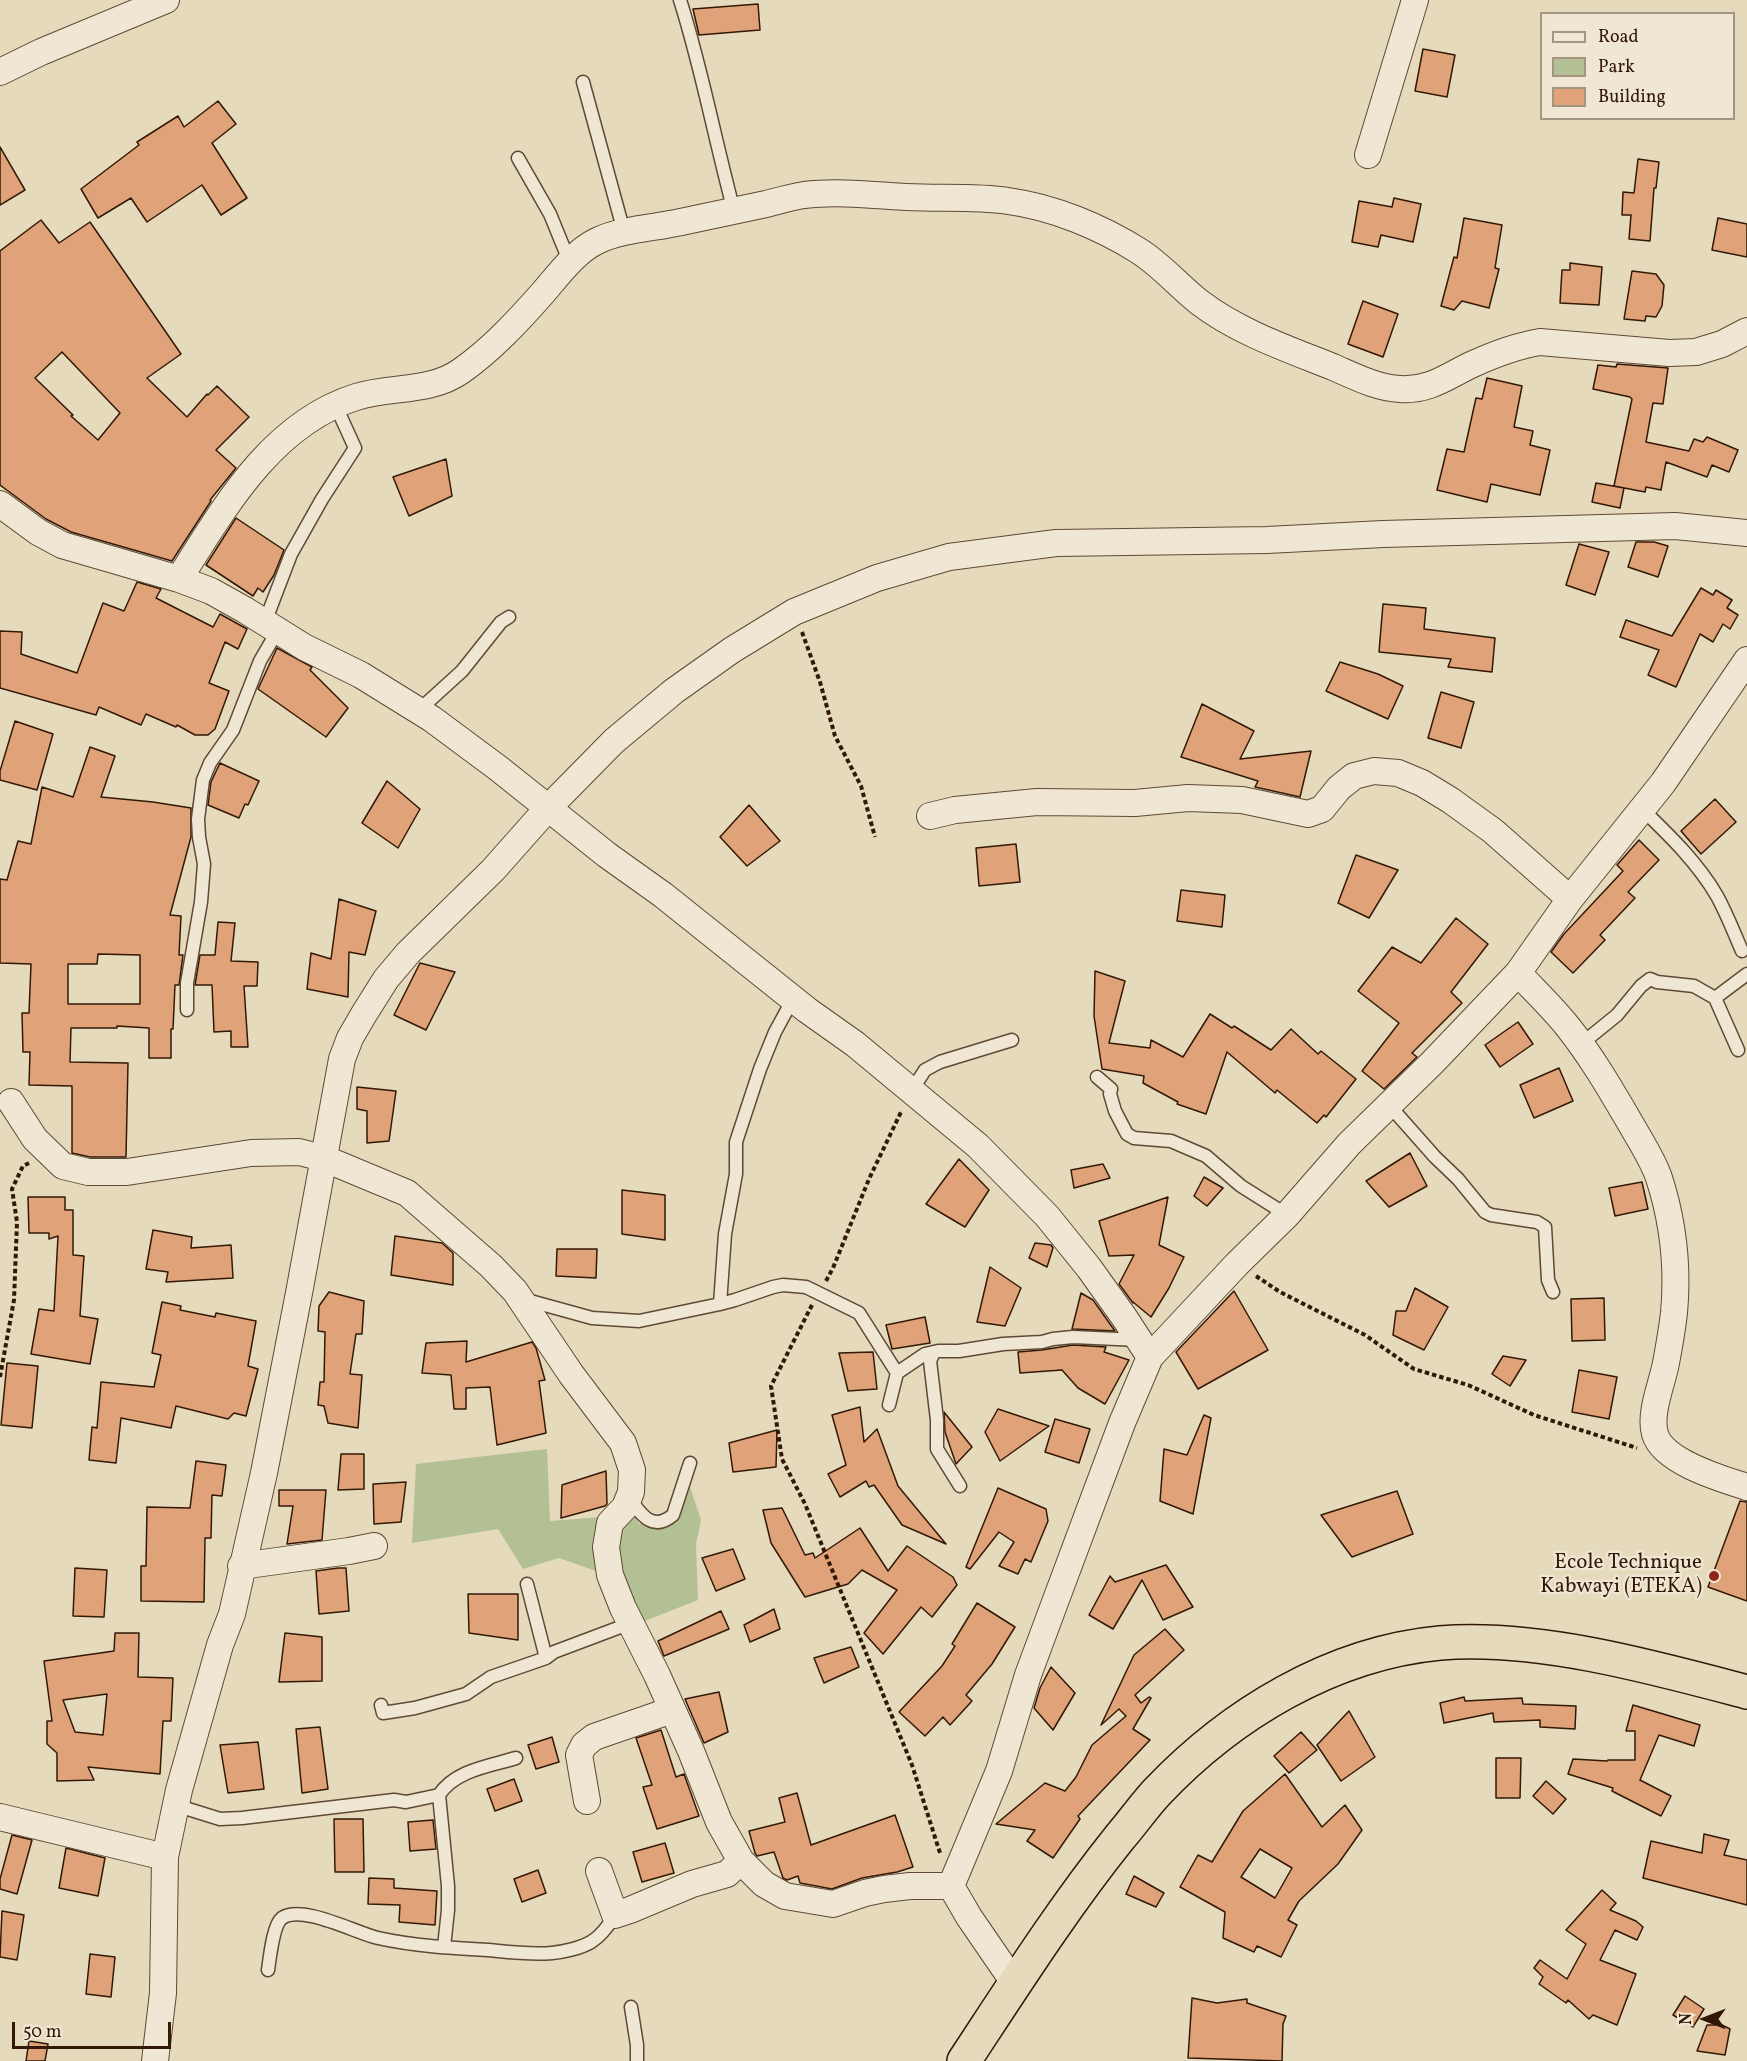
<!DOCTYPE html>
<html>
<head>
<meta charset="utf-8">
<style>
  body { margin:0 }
  #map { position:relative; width:1747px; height:2061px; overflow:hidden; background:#e6dabc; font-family:Vollkorn,serif }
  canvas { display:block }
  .legend { position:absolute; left:1540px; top:12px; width:195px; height:108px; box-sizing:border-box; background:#efe7d3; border:2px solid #a39581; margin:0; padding:8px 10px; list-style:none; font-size:18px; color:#321906 }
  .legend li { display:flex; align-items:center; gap:12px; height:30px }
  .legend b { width:30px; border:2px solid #a39581 }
  .north { position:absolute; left:1675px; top:1989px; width:60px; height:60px; -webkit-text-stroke:4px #efe7d3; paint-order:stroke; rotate:270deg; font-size:16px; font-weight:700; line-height:24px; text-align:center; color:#321906 }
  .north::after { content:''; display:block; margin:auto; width:21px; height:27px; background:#321906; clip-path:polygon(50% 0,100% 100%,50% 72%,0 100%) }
  .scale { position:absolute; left:12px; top:2022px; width:159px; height:27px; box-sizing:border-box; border:3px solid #321906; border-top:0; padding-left:8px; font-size:18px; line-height:21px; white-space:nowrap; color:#321906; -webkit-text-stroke:4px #efe7d3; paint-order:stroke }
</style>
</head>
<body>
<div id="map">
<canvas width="1747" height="2061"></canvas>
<ul class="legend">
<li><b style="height:8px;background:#efe7d3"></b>Road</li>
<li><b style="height:16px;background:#b2c093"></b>Park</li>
<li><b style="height:16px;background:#e0a279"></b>Building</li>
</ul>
<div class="north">N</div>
<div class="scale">50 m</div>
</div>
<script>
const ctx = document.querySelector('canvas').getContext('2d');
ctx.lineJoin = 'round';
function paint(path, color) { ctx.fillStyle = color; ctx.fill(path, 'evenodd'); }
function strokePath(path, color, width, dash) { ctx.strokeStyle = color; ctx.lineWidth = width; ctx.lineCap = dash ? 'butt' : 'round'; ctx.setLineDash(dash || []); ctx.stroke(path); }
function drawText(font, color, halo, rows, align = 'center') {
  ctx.font = font + ' Vollkorn,serif'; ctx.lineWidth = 4.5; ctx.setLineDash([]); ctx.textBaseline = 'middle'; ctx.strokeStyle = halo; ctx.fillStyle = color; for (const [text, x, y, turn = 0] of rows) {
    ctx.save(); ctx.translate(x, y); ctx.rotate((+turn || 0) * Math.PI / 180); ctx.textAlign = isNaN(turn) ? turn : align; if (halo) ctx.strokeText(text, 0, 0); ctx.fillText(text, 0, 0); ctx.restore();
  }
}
paint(new Path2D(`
  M547,1449L550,1521L601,1517L599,1572L559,1558L523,1569L498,1529L412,1543L416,1464Z
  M689,1484L701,1520L696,1544L698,1600L642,1622L617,1578L613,1541L631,1509L639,1524H673Z`), '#b2c093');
const building = new Path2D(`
  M758,4L760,30L699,35L693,9Z
  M1423,49L1455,55L1447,97L1415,91Z
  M218,101L236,124L212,143L247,198L221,215L202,185L147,222L131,198L98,218L81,189L139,145L137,142L178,116L184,127Z
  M0,147L25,190L0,205Z
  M1638,159L1659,162L1656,188H1654L1650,241L1629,239L1631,215H1622L1623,192L1634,193Z
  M1394,198L1421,204L1413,242L1381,235L1378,247L1352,242L1359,201L1392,207Z
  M1464,218L1502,225L1495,268L1499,269L1489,308L1462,301L1454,310L1441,306L1454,257L1457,258Z
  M1718,218L1747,224V257L1712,250Z
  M41,220L59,243L90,222L181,354L147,378L187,417L207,394L208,395L217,386L249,417L216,450L236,468L210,500L211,501L172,561L71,532L46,519L0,485V251ZM62,352L120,413L98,440L71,416L73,415L35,378Z
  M1570,263L1602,267L1599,305L1560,303L1562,270H1570Z
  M1632,271L1656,274L1664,285L1662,306L1656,317L1646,316L1645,321L1624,319Z
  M1363,301L1398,314L1383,357L1348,344Z
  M1617,364L1668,368L1663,404L1653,403L1646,442L1689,451L1694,439L1703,442L1707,437L1738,450L1729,472L1712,465L1707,477L1666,462L1661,490L1646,487L1645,492L1614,486L1632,399L1630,397L1593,389L1598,365L1616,367Z
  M1487,378L1522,386L1514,427L1533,431L1530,445L1550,450L1540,495L1491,484L1487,502L1437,490L1447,449L1464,452L1476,398L1482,399Z
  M446,459L452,496L409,516L393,477Z
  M1596,483L1624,488L1620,508L1592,502Z
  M236,518L284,550L274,575L263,592L258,588L253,596L206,565Z
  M1636,542H1654L1668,546L1658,577L1628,567Z
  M1579,544L1609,552L1595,595L1566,585Z
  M137,582L161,589L156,598L213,627L220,614L247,629L238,649L225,642L209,683L229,691L215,729L208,735H195L177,725L176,727L146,714L141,725L99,707L96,715L0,688V631L22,632L21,654L77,673L103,603L124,611Z
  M1701,588L1713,595L1716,590L1732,600L1727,608L1738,615L1730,629L1723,624L1713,642L1700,634L1676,687L1648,675L1659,650L1620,637L1626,620L1672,636Z
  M1383,604L1426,608L1424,629L1495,638L1492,672L1448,667L1451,659L1379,652Z
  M277,648L312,667L310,670L348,708L326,737L258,689Z
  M1340,662L1378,674L1403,686L1388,719L1326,691Z
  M1441,692L1474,702L1461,748L1428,738Z
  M1202,704L1254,731L1240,759L1311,751L1300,797L1255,787L1258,781L1181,757Z
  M15,721L53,734L37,790L0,780V771Z
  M90,747L115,756L101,797L153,802L191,808V837L170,915L181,916L179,955H183L179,985H175L173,1029H171V1058H149V1028L117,1026V1028H71L70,1062L128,1063L126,1157H90L72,1153V1086L29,1085L30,1052H23L22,1013H29L31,964L0,963V879L7,880L18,841L31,844L42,787L73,797ZM98,954L140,955V1004H68V964H97Z
  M220,763L259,781L248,805L245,804L239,818L208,805L211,782Z
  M387,781L420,809L398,848L362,823Z
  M1715,799L1736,822L1701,854L1681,831Z
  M749,805L780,841L747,866L720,837Z
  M1639,840L1659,860L1628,892L1635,898L1600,935L1605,940L1573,973L1551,952L1564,934L1623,871L1617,865Z
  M1016,844L1020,882L979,886L976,848Z
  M1356,855L1398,870L1369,918L1338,903Z
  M1181,890L1225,895L1222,927L1177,921Z
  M339,899L376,911L365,955L349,952L348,997L307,989L311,953L331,959Z
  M1456,918L1488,944L1451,992L1462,1003L1412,1053L1417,1057L1384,1089L1362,1071L1399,1023L1358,991L1392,947L1421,963Z
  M218,922L235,923L231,961L258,962L257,986H244L248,1047H231V1031L214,1032L212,985H195L200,955H215Z
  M420,963L455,972L426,1030L394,1015Z
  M1095,971L1125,981L1109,1043L1150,1048L1151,1040L1183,1057L1210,1014L1232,1028L1234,1026L1271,1050L1291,1029L1318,1054L1321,1051L1356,1079L1326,1117L1324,1115L1317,1123L1277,1090L1275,1093L1227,1052L1206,1114L1177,1104L1178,1102L1143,1083L1144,1076L1102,1069L1094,1016Z
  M1518,1022L1533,1044L1500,1067L1485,1045Z
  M1559,1068L1573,1101L1534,1118L1520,1085Z
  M357,1087L396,1091L389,1141L367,1143V1111L357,1109Z
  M1410,1153L1427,1186L1389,1207L1366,1181Z
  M959,1159L989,1190L965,1227L926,1204Z
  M1103,1164L1110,1178L1074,1188L1071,1170Z
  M1204,1177L1223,1188L1207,1206L1194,1196Z
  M1642,1182L1648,1209L1615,1216L1609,1188Z
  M622,1190L665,1195V1240L622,1234Z
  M28,1197H65V1210H73V1255L84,1256L80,1316L98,1319L90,1364L31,1354L39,1309L54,1311L58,1236L49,1239V1233H29Z
  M1168,1197L1159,1245L1184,1257L1169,1288L1151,1317L1133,1302V1303L1119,1284L1134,1255L1109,1256L1099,1221Z
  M153,1230L192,1237L191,1248L231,1245L233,1278L166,1282L168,1272L146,1269Z
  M395,1236L442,1243L453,1253V1285L391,1275Z
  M1035,1243L1051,1245L1053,1248L1047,1267L1029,1258Z
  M557,1249H597L596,1278L556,1276Z
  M990,1267L1021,1288L1005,1326L977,1322Z
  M1415,1288L1448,1307L1424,1350L1393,1335L1396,1311H1406Z
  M1234,1291L1268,1350L1198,1389L1176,1352Z
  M329,1292L364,1301L362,1334H356L350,1374L362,1375L358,1428L328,1423L324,1406L318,1405L320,1382H324L325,1332L318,1331L319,1306Z
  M1081,1293L1093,1300L1115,1331L1072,1329Z
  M1604,1298L1605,1340L1572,1341L1571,1299Z
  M162,1302L181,1306L180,1310L215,1317L216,1313L256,1321L248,1366L258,1369L246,1416L234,1413L228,1419L176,1406L171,1428L121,1418L116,1463L89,1460L92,1427L97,1428L101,1382L154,1387L161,1355L152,1353Z
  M925,1317L930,1343L892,1349L886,1325Z
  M467,1341L466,1362L532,1342L536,1348L545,1380L539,1381L546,1433L497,1445L490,1387L466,1388V1409H454L451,1375L422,1373L426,1343Z
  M1073,1345L1106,1347L1104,1352L1129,1360L1105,1404L1078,1388L1062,1370L1020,1373L1018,1352L1042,1350Z
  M873,1352L877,1389L848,1391L839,1353Z
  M1503,1356L1526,1360L1510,1386L1492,1374Z
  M7,1363L38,1366L32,1428L1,1425Z
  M1579,1370L1617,1377L1609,1419L1572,1412Z
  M860,1407L864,1442L877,1429L898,1486L946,1544L902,1525L874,1485L869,1487L866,1481L840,1497L828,1474L846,1465L832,1415Z
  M998,1409L1049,1426L1000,1461L985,1432Z
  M944,1412L972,1447L956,1464L945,1432Z
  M1204,1415L1211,1418L1193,1514L1160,1501L1164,1449L1187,1455Z
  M1055,1419L1090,1429L1079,1463L1045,1452Z
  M777,1430L776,1467L733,1472L729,1443Z
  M341,1454H364V1489L338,1490Z
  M196,1461L226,1465L222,1496L212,1495L211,1538H205L204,1602L141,1601V1566H146L147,1507L190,1508Z
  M606,1471L607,1504L605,1506L561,1518L562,1485Z
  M406,1482L401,1522L374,1524L373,1484Z
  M998,1488L1046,1509L1048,1521L1031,1562L1025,1559L1018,1574L999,1566L1014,1542L999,1532L970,1569L966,1567Z
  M279,1490H326L322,1540L287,1544L293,1506H279Z
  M1397,1491L1413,1534L1352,1557L1321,1515Z
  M1740,1501L1747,1502V1601L1708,1587Z
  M782,1508L805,1555L813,1553L815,1558L860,1528L888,1571L907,1546L953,1577L957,1585L932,1617L921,1607L883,1654L864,1633L897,1590L862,1570L848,1584L805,1597L771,1543L763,1510Z
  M733,1549L745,1579L716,1591L702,1558Z
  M1166,1565L1193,1607L1163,1620L1142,1580L1113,1629L1089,1615L1110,1576L1115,1582Z
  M75,1568L107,1570L104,1617L73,1616Z
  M338,1568H346L349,1611L319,1614L316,1571Z
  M468,1594H518V1640L469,1633Z
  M977,1603L1015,1627L992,1664L966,1695L972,1701L950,1725L943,1717L925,1736L899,1712L942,1666L955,1646L952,1644Z
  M774,1609L780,1629L750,1642L744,1625Z
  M721,1611L729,1629L664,1656L658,1641Z
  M1165,1629L1184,1650L1135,1695L1141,1703L1149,1697L1151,1698L1133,1729L1150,1740L1078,1816L1080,1819L1053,1858L1027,1841L1035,1830L996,1824L1045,1783L1065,1791L1076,1777L1092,1745L1126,1716L1119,1709L1101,1725L1134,1655Z
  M115,1633H139L138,1677L173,1678L171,1721H163L160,1774L88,1767L94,1780L57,1781V1753L47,1744V1721H52L44,1661L114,1651ZM107,1694L103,1735L75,1732L63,1700Z
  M285,1633L322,1637V1681L279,1682Z
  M851,1647L859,1667L824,1683L814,1658Z
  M1051,1667L1075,1693L1053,1730L1034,1708L1040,1688Z
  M719,1692L728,1732L704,1743L685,1699Z
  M1464,1697L1465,1701L1522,1698L1523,1704L1576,1706L1575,1729L1540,1727V1720L1494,1722L1493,1713L1444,1723L1440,1703Z
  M1633,1705L1700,1725L1694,1746L1659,1735L1640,1780L1671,1796L1661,1816L1612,1791L1613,1788L1568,1774L1573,1759L1607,1761L1608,1760H1635V1731H1626Z
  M1349,1711L1375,1757L1341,1781L1317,1745Z
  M320,1727L328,1789L302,1793L296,1729Z
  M661,1730L676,1777L684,1774L699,1816L657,1829L643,1787L652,1785L636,1738Z
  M1301,1732L1317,1750L1289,1773L1274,1756Z
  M552,1737L559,1762L536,1769L528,1745Z
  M258,1742L264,1789L228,1793L220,1745Z
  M1496,1758H1521L1520,1798H1496Z
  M1285,1774L1322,1827L1345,1805L1362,1830L1338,1864L1299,1901L1288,1920L1297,1925L1281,1957L1257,1946L1254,1952L1223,1938L1225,1912L1180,1887L1198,1855L1212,1862L1243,1811ZM1260,1849L1292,1868L1275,1898L1241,1877Z
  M514,1779L522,1801L495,1811L487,1789Z
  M1546,1781L1566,1799L1553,1814L1533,1796Z
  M797,1793L811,1845L895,1815L913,1867L897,1872L862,1878L832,1889L800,1883L798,1876L787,1880L783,1878L774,1852L757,1856L755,1853L749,1831L785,1822L779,1798Z
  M334,1819H363L364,1872H335Z
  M433,1820L436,1849L410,1851L408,1822Z
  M1704,1834L1729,1840L1724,1855L1747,1860V1905L1643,1878L1651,1841L1702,1853Z
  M12,1835L32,1840L17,1894L0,1889V1879Z
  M665,1843L674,1873L642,1882L633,1852Z
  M66,1848L105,1858L98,1896L59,1888Z
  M538,1870L546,1893L522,1902L514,1879Z
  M1134,1876L1164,1893L1156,1907L1126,1894Z
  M369,1878L394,1879V1888L437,1891L435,1925L399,1922L400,1905L368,1904Z
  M1602,1890L1616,1903L1610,1910L1636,1921L1643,1927L1637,1940L1615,1930L1600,1960L1636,1974L1617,2025L1593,2015L1589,2019L1568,2000L1566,2003L1539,1984L1543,1977L1534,1968L1540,1960L1567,1979L1586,1944L1566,1930Z
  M2,1911L24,1915L17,1960L0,1957Z
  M90,1954L115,1957L111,1997L86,1994Z
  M1685,1996L1704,2009L1693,2027L1673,2015Z
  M1192,1998L1217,2003L1247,1999V2003L1286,2016L1283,2024L1282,2061L1188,2058Z
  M1707,2025H1722L1730,2029L1725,2055L1697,2051Z
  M29,2041L48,2044L45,2061H26Z`);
paint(building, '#e0a279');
strokePath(building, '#321906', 1.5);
const lane = new Path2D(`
  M680,0C702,69 715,141 734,211
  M583,82L624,232
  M518,158L550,214L570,263
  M265,622L291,554L322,499L355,448L335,404
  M418,711L462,671L501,622L509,617
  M1642,809C1669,835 1698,863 1717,896C1727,914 1734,933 1742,951
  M1715,998L1747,974
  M187,1010V983L201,902L204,864L199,837L198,819L203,780L210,763L233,730L260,661L278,630
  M1580,1045L1617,1015L1641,986L1650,979L1657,982L1694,986L1715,998L1738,1050
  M1097,1077L1111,1089L1110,1094L1115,1111L1127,1134L1134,1138L1171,1141L1206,1156L1241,1186L1287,1215
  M912,1090L925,1070L940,1062L1012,1040
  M1389,1105L1435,1157L1458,1179L1485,1212L1491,1215L1537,1222L1545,1227L1548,1280L1553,1292
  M523,1299L592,1318L639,1321L720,1304L725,1234L736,1174V1142L760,1069L775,1032L793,999
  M720,1304L735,1300L773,1287L783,1285L806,1287L859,1313L897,1373
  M934,1352L930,1361L937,1420V1449L960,1486
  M889,1405L897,1373L925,1354L938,1351H959L1003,1344L1042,1342L1053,1339L1073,1337L1139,1340
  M630,1499C641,1515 653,1532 673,1515L690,1463
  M527,1584L546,1658
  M381,1705L383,1713L415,1708L466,1694L491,1677L546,1658L554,1652L631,1623
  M439,1795C455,1770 490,1766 516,1758
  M175,1805L220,1819L242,1818L394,1800L406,1802L439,1795L448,1886V1910L444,1947
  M268,1970C270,1957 273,1925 282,1918C302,1904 356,1933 378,1938C414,1946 451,1948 488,1950C508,1952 531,1955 552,1953C563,1952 581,1948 591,1942C601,1936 609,1925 615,1915
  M631,2007L637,2045V2061`);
const street = new Path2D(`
  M0,72L41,52L166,0
  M1368,155L1415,0
  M0,504L38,532L62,545L179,579L211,591L245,610L304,647L361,675L432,719L498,768L607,855L663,895L807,1010L855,1044L978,1146L1047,1216L1089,1268L1124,1317L1150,1357
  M179,579C224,508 271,424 356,397C390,386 430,393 461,371C491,350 517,322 541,295C557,277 574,252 597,241C621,229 655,228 681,222C709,216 737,210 766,204C778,201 791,197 804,195C837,191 873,195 906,197C940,199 974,196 1008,201C1053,207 1101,227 1139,251C1161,265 1179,286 1199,302C1238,332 1288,349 1333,367C1354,376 1377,388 1400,389C1430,391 1447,376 1473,364C1495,354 1516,346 1540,342L1669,353L1696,352L1722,344L1747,331
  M930,816L955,810L1037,802L1135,803L1188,798L1242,800L1308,814L1322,809L1339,788L1354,776L1374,771L1398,773L1422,783L1450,800L1493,831L1570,899
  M1518,973C1535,991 1553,1008 1568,1027C1592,1057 1612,1092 1632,1126C1641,1142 1653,1160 1659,1178C1673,1221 1678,1269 1674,1313C1672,1330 1669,1347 1666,1363C1662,1384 1649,1413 1655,1434C1663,1462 1722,1479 1747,1487
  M11,1102L35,1139L63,1166L88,1172H127L251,1153L299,1152L323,1158L407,1193L491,1266L515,1291L571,1374L623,1443L632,1470L631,1492L625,1507L610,1523L606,1547L610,1575L623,1608L657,1675L691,1751L719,1822L741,1861L764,1884L785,1896L833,1904L865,1893L884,1889L910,1886H951
  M241,1566L349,1551L374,1546
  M587,1801L579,1755L584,1745L594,1737L672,1710
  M0,1817L165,1857
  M599,1871L615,1915L630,1910L692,1884L727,1874L741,1861
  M1015,1984L969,1917L951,1886L999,1771L1028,1675L1054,1605L1122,1423L1150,1357L1237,1264L1287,1215L1349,1144L1432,1063L1518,973L1570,899L1663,783L1747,660
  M155,2061L163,1993L165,1857L179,1790L220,1645L232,1614L264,1473L299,1293L342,1059L350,1038L364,1014L386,979L408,953L493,870L548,808L614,741L674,691L732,650L794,612L877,578L949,557L1056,543L1267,540L1383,534L1675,526L1747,533`);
const highway = new Path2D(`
  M964,2061C1014,1985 1063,1908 1120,1837C1133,1822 1144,1806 1157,1792C1231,1714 1332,1653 1440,1643C1537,1635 1653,1667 1747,1692`);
strokePath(lane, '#5f4934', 15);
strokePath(street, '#5f4934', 28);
strokePath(highway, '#321906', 36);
strokePath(new Path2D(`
  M802,632L820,682L835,736L861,786L875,837
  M1256,1276L1280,1292L1365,1335L1414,1369L1468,1385L1534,1415L1637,1448
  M826,1281L833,1268L869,1179L901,1112
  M812,1305L771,1386L782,1459L805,1504L912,1765L940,1853
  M0,1377L14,1300L17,1222L12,1189L23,1166L29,1163`), '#321906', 4, [4.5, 3]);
strokePath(lane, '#efe7d3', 12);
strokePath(street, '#efe7d3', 26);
strokePath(highway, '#e6dabc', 33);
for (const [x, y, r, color] of [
  [1714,1576,6,"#8f2418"]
]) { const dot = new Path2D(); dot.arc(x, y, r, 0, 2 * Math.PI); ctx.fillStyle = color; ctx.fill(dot); strokePath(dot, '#efe7d3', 2); }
drawText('21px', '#321906', '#efe7d3', [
  ["Ecole Technique",1702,1564],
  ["Kabwayi (ETEKA)",1702,1588]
], 'right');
</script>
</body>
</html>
